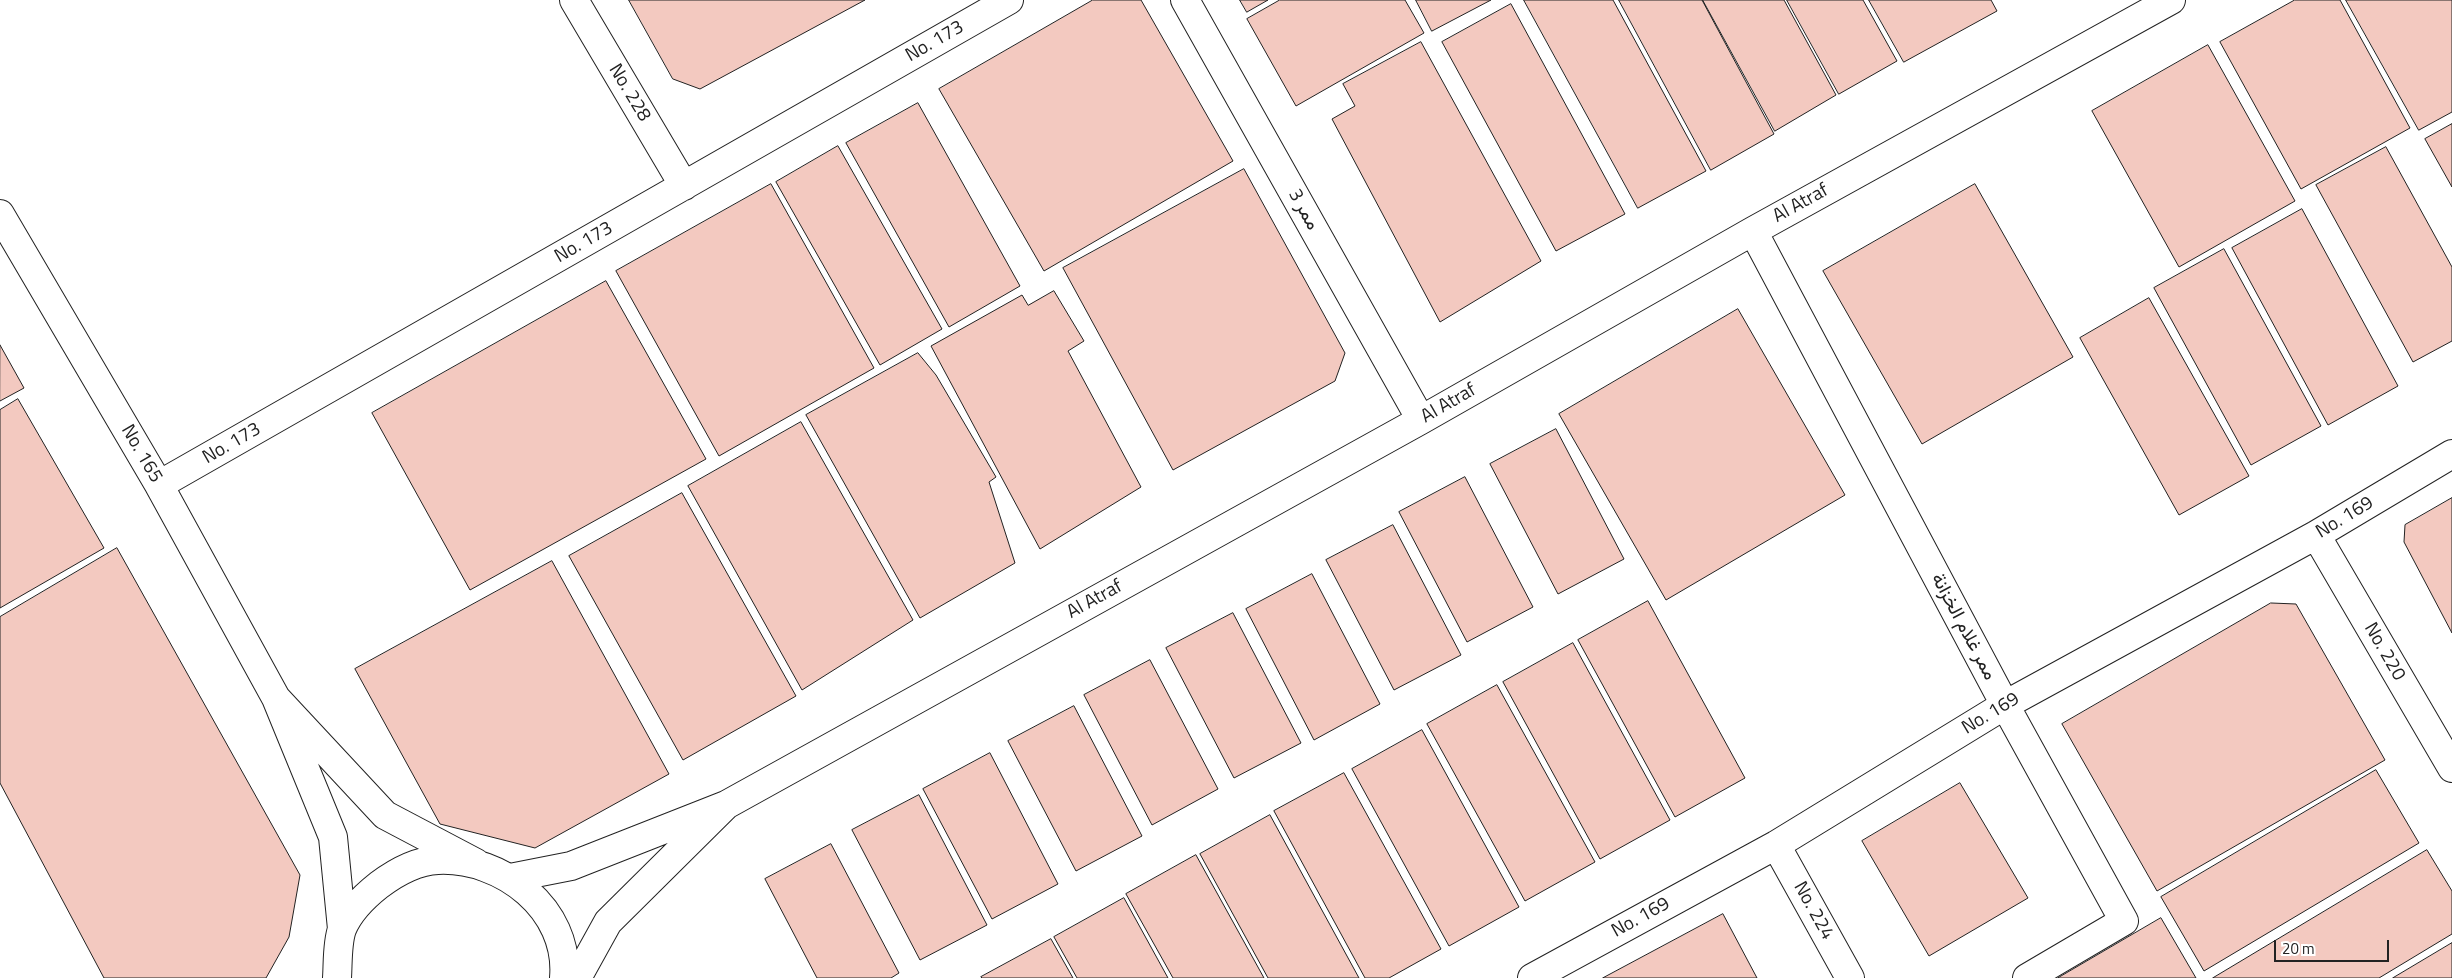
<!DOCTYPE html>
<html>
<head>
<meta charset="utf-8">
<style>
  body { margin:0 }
  #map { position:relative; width:2452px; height:978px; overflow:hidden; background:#fff; font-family:"Titillium Web",sans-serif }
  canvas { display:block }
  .scale { position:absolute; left:2274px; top:940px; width:115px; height:22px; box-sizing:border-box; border:2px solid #222; border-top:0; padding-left:6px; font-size:15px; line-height:18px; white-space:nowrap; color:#222; -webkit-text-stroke:4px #fff; paint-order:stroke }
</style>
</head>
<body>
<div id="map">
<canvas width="2452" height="978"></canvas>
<div class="scale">20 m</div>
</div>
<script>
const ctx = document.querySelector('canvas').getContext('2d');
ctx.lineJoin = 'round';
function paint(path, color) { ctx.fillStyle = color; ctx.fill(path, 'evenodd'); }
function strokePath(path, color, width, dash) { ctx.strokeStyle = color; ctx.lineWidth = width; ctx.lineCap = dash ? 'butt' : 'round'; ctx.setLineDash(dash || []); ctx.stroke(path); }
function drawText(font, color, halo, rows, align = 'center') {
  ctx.font = font + ' "Titillium Web",Vazirmatn,sans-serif'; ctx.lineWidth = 4; ctx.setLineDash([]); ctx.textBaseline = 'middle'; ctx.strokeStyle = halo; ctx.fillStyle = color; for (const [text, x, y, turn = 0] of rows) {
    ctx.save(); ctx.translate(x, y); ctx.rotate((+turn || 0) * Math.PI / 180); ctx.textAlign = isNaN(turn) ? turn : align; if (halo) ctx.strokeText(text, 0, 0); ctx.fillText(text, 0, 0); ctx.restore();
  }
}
const building = new Path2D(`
  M629,0H865L700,89L673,79Z
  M1093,0H1141L1233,161L1044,271L939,89Z
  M1240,0H1268L1247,12Z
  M1280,0H1405L1424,33L1296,106L1247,19Z
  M1416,0H1491L1432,31Z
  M1524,0H1613L1706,171L1638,208Z
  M1619,0H1702L1774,134L1711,170Z
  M1703,0H1784L1836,95L1775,131Z
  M1787,0H1863L1897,61L1839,94Z
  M1869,0H1991L1997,11L1904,62Z
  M2295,0H2340L2410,128L2301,189L2220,42Z
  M2346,0H2452V112L2419,130Z
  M1511,4L1625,214L1556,251L1442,42Z
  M1421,42L1541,261L1440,322L1332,119L1355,106L1343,84Z
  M2208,45L2295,201L2179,267L2092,111Z
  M918,103L1020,286L949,327L846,143Z
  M2452,124V187L2425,139Z
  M838,146L942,329L880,365L776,182Z
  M2386,147L2452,267V341L2413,362L2316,185Z
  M1244,169L1345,353L1335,381L1173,470L1063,268Z
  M771,184L874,368L719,456L616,271Z
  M1975,184L2073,357L1922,444L1823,271Z
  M2302,209L2398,386L2328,425L2232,248Z
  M2224,249L2321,426L2251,465L2154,288Z
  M606,281L706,459L470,590L372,413Z
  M1054,291L1084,341L1068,351L1141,487L1040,549L931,346L1022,295L1028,305Z
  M2149,298L2249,476L2179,515L2080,338Z
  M1738,309L1845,495L1666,600L1559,414Z
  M0,345L24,388L0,401Z
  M918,353L936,375L996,477L989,482L1015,563L920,618L806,415Z
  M18,399L104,548L0,608V410Z
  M801,422L913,620L802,690L688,486Z
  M1556,429L1624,559L1558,594L1490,464Z
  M1465,477L1533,607L1467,642L1399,512Z
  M682,493L796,696L683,760L569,556Z
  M2452,498V633L2404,542L2405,525Z
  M1393,525L1461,655L1394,690L1326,560Z
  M117,548L300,875L289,937L266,978H104L0,783V617Z
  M552,561L669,774L535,848L440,824L355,669Z
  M1312,574L1380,704L1314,740L1246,609Z
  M1648,601L1745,778L1675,817L1578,640Z
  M2271,603L2296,604L2385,760L2157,891L2062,724Z
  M1233,613L1301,743L1234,778L1166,648Z
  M1573,643L1670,820L1600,859L1503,682Z
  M1150,660L1218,789L1152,825L1084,695Z
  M1497,685L1595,862L1525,901L1427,724Z
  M1074,706L1142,836L1076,871L1008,741Z
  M1422,730L1519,907L1449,946L1352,769Z
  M990,753L1058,884L992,919L923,789Z
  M2376,770L2419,843L2204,971L2161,897Z
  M1344,773L1441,949L1389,978H1365L1274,811Z
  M1960,783L2028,898L1929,956L1862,841Z
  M919,795L987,925L920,960L852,830Z
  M1270,815L1359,978H1268L1200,854Z
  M831,844L899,973L891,978H817L765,879Z
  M2427,850L2452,891V934L2379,978H2213Z
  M1196,855L1264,978H1173L1126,894Z
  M1124,898L1168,978H1077L1054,937Z
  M1723,914L1757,978H1603Z
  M2161,918L2196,978H2058Z
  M1051,939L1073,978H982L981,977Z
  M2452,943V978H2393Z`);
paint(building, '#f3c9c0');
strokePath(building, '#222', 1);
const minor = new Path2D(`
  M574,0L684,186
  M1185,0L1421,420
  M0,214L159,485L276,698
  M1753,231L2005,705L2124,921L2027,978
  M159,485L1009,0
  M2316,535L2452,768
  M726,805L1421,420L1753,231L2171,0
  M1776,845L1850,978
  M510,878L571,866L726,805L608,922L577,978
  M342,929L333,837L276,698L385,815L476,863
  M337,978C338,963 337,943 342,929C349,912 365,896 379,885C395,873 416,861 438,860C502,857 570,909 564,978
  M1532,978L1776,845L2005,705L2316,535L2452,454`);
strokePath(minor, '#222', 30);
strokePath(minor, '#fff', 28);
drawText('19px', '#222', '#fff', [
  ["No. 173",935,42,-30],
  ["No. 228",629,93,59],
  ["Al Atraf",1801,204,-29],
  ["ممر 3",1303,210,61],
  ["No. 173",584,243,-30],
  ["Al Atraf",1449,404,-30],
  ["No. 173",232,444,-30],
  ["No. 165",141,454,60],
  ["No. 169",2345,518,-31],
  ["Al Atraf",1095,600,-29],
  ["ممر غلام الخزانة",1963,627,62],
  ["No. 220",2384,652,60],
  ["No. 169",1991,714,-31],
  ["No. 224",1813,911,61],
  ["No. 169",1641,918,-29]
]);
</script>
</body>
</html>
